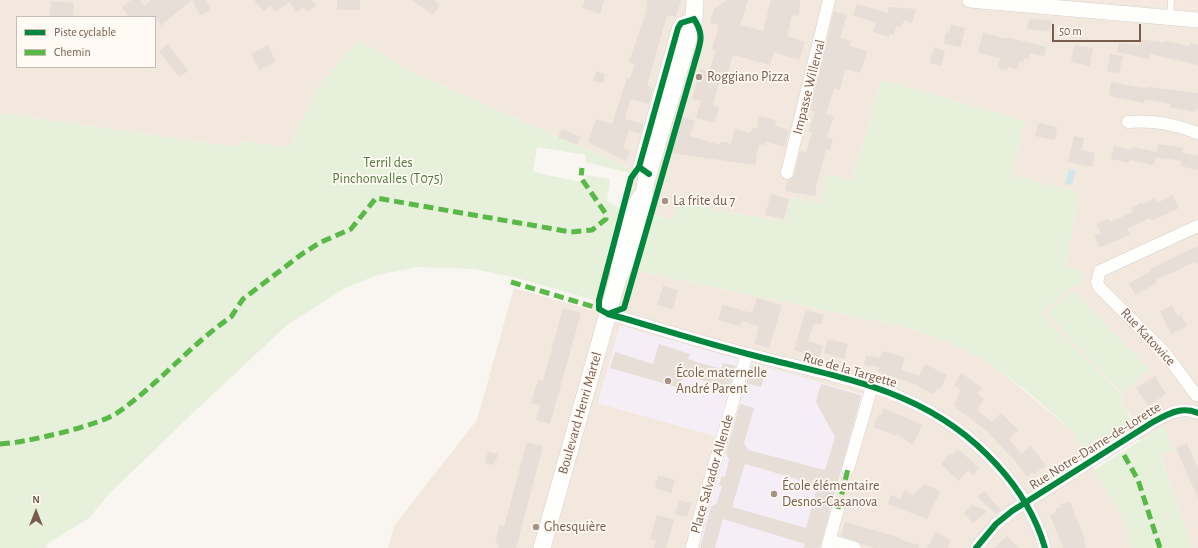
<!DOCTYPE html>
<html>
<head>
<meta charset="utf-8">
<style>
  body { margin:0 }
  #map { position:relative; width:1198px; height:548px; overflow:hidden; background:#f9f5f0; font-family:"Alegreya Sans",sans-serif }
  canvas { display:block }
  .legend { position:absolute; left:16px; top:16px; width:140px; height:52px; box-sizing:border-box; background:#fffaf3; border:1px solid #cabbb1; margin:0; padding:5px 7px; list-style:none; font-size:12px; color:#7a5c4d }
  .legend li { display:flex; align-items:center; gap:8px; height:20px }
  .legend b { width:20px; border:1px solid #cabbb1 }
  .north { position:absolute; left:16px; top:492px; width:40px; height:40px; -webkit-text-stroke:3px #fffaf3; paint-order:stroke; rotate:0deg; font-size:11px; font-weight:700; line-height:16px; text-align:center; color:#7a5c4d }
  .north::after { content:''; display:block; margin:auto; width:14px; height:18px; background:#7a5c4d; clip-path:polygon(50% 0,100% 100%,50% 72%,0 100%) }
  .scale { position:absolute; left:1052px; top:24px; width:89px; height:18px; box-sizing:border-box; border:2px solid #7a5c4d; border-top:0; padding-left:5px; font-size:12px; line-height:14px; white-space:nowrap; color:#7a5c4d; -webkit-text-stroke:3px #fffaf3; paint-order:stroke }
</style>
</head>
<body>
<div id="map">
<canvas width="1198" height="548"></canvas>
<ul class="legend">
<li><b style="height:5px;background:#00873e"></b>Piste cyclable</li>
<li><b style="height:5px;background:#58b947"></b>Chemin</li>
</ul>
<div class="north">N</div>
<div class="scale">50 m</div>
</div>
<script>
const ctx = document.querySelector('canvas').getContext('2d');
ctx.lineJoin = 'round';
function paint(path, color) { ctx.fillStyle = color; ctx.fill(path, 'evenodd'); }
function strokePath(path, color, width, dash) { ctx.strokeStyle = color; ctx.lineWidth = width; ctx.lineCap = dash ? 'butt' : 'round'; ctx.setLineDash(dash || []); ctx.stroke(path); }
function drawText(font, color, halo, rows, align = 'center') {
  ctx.font = font + ' "Alegreya Sans",sans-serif'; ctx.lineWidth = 3.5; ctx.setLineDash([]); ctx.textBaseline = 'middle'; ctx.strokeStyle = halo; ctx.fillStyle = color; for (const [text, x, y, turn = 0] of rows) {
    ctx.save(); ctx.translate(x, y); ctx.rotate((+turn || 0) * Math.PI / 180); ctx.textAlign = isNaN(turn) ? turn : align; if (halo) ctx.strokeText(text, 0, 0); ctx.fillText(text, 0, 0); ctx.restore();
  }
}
paint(new Path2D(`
  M0,0H1090L1198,9V548H1193L1160,454L1164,426L1140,441L1131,417L1121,400L1124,396L1041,314L1071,287L1066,267L1079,192L1011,175L1025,121L882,80L852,179L821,203L785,222L680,203L672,220L644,212L624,196L631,169L407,70L371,47L318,87L289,148L242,141L236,147L0,113ZM17,17H155V67H17Z
  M604,262L638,271L905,327L949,342L994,366L1070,429L1124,520L1131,548H820L864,395L620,326L598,403L729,440L697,548H388L394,526L477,420L514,288L591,310Z`), '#f2e8de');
paint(new Path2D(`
  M1090,0H1198V9L1166,6Z`), '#f6e8e1');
paint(new Path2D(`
  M620,326L864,395L820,548H697L729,440L598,403Z`), '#f6eef6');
paint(new Path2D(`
  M357,42L371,47L407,70L631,169L630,173L585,162L586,155L537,147L533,172L585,183L586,175L610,179L607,201L620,208L594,300L517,278L474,269L417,267L377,275L345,288L287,325L196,410L110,493L89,518L48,543L45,548H0V113L236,147L242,141L289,148L318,87Z
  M882,80L1025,121L1011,175L1079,192L1066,267L1084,271L1080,285L1071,287L1041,314L1124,397L1121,400L1134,425L1085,455L1070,429L1034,397L994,366L949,342L905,327L638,271L652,215L672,220L680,203L785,222L791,197L821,203L826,174L852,179Z
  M1072,290L1149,369L1123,393L1047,314Z
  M1164,426L1173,449L1160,455L1193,548H1131L1124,520L1094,470Z`), '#e7f0db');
paint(new Path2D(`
  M1069,169L1076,170L1072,185L1065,184Z`), '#d0e8ea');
paint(new Path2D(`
  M131,0H140L144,6L151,0H192L160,26L155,17H129L122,7Z
  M192,0H206L211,10L200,15Z
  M254,0H311L316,6L308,12L303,7L297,12L289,2L276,12L270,6L264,12Z
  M337,0H360V10H337Z
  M412,0H434L440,5L433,15Z
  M585,0H604L600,14L582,8Z
  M647,0H681L676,17L667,15L647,86L653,88L649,104L630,99L625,119L643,124L640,134L629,130L623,148L630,151L626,161L588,142L596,119L612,124L627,78L630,79L635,64L629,62L646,12Z
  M727,0H748L740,25L763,31L771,0H800L799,16L792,15L787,36L805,42L799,60L774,52L770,65L733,55L724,85L719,83L713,105L719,107L715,123L696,118L701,101L692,99L700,69L709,72L716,50L712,49L719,25L710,23L714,9Z
  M51,1L74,3L73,17H49Z
  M857,4L888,13L889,7L916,9L912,23L905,20L900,27L896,26L894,35L890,34L889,37L873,32L876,23L853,15Z
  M834,11L847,15L840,38L851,41L850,46L867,51L860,73L845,69L840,90L834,88L826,114L834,116L827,137L833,139L830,150L826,149L816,186V196L785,191L788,180L794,175L800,151L806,153L812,133L808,132L815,112L810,110Z
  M1029,19L1052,21L1050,31L1027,29Z
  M951,25L965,28L961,47L944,44L946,33H949Z
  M983,33L1007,39V37L1046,47L1044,56L1030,53L1028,59L1024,58L1023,62L1019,61L1018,69L1008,67L1007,70L998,68L1000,58L978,53Z
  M1140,39L1164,43V41L1189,46L1190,43L1198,45V65L1150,54L1149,59L1117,52L1119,43L1139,45Z
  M168,44L188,71L179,77L159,51Z
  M268,45L276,62L259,70L251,54Z
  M1074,45L1093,48L1090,66L1071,62Z
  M934,47L945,51L941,66L930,63Z
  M1110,54L1123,56L1119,73L1107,71Z
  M596,71L605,74L603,83L593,81Z
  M1111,82L1147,89L1148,87L1198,93V109H1195V112L1170,107L1171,104L1145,99L1144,103L1109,96Z
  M759,116L776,120L775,126L789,130L785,147L766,142L765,145L759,144L755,165L671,153L682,117L695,121L690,136L720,145L721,141L731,144L735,129L750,133L752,128L757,129Z
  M1038,123L1057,127L1055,140L1035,136Z
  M562,129L581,137L577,145L558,137Z
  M1074,136L1084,138L1082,150L1095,153L1092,167L1068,162Z
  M1158,144L1183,148L1181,161L1156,157L1154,165L1129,160V163L1111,159L1114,146L1131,150L1132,147L1157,152Z
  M1182,153L1198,156V170L1180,166Z
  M771,194L789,199L784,219L765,215Z
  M1173,195L1179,208L1152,221L1150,218L1127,229L1130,234L1100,248L1094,236L1101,233L1096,224L1108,219L1110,222L1133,212L1131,208L1142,202L1143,204L1155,198L1157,203Z
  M1198,246V264L1194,262L1167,275L1156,280L1157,283L1135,295L1129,283L1151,271L1150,269Z
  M663,286L678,290L673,309L657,305Z
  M757,298L782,305L769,348L754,344L759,326L742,321L740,326L718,320L723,305L752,313Z
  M1172,305L1177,316L1181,315L1187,326L1171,334L1160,311Z
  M563,308L581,313L550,424L536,420L540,405L531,403L538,379L543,381Z
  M806,310L824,315L821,325L814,323L808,341L823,346L819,358L794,350Z
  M828,339L848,344L844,359L824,353Z
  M659,344L690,354L688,359L721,369L723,363L736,366L729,388L684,375L680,388L610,368L615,352L653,364Z
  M882,351L905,357L901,370L919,376L925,364L947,375L940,389L937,388L934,394L917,386L918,385L878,372L879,367L864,365L866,355L880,358Z
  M752,365L766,369L761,387L750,384L747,394L743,393Z
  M961,373L982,388L977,394L984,399L977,410L992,422L1001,413L1018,430L1009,439L1021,454L1031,446L1046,466L1034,474L1033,472L1027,477L1016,462L987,431L954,406L961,390L954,385Z
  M1155,376L1166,394L1148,406L1136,388Z
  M821,384L860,395L861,397L820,548H803L805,544L723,519L715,548H700L711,507L717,503L722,486L719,485L722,476L725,477L729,460L726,453L740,404L754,408L744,443L748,450L825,470L835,437L816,402ZM745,464L818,485L806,528L732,507Z
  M884,408L922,425L913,445L897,434L896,436L873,427L879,414L881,415Z
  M527,442L543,446L516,548H498L499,544L495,543L500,525L504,527Z
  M1187,443L1198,469V498L1176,448Z
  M958,449L979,468L973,475L968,470L959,481L941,464L950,453L953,455Z
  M488,452L498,454L494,465L485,463Z
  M658,475L675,480L671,493L655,488Z
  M924,484L940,491L927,519L888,504L891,495L901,499L905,489L913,495Z
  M984,491L1001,510L996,514L977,497Z
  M679,500L691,503L687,517L675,514Z
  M1070,502L1085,540H1084L1086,548H1063L1050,515L1057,512L1055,509L1061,507L1060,504Z
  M972,505L987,511L973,523L964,513Z
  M657,515L674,520L666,548H654L656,541L650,539Z
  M845,522L901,538V540L919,545V548H875L861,544L857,541L841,536Z
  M936,532L951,540L948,548H927Z
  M1007,536L1019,548H994Z`), '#e6ded7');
const service = new Path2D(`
  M1170,18L1171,0`);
const minor = new Path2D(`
  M1128,122C1155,120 1173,124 1198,133
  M787,173L829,0
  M649,174L639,167L678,28L681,23L694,19
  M608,314C655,327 701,342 748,354C842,379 928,388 997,465C1019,489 1036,517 1045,548
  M1196,395L1165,353L1099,287L1097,282L1100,271L1198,226
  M848,469L872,386
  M829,540L855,548
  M692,548L702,507L747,354
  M827,548L838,509
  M976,548L996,524L1012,511L1153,422C1168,414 1181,406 1198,413`);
const tertiary = new Path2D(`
  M970,0L1198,20`);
const secondary = new Path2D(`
  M618,271C619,243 627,222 640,198
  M542,548L618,278L635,243L641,220L646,181L694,19L695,0`);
strokePath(service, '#d7d1cb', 7);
strokePath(minor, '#d7d1cb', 13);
strokePath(tertiary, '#d7d1cb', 16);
strokePath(secondary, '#d9d2cb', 18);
strokePath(service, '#fefefd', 6);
strokePath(minor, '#fefefd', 12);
strokePath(tertiary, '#fefefd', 15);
strokePath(secondary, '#fefefd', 17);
strokePath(new Path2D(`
  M511,282L601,309
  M0,444C24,443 98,426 117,413C158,385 190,345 231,317L243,299L302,254L321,242L351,229L376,198L571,232L592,230L606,219V214L581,178L582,168
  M1124,455L1138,480L1160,548
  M838,509L848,469`), '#58b947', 5, [10, 5]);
strokePath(new Path2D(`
  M639,167L631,178L599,300V309L608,314C655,327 701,342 748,354C842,379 928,388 997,465C1019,489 1036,517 1045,548
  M649,174L639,167L678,28L681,23L694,19
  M608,314L624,308L694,65C699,45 706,37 694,19
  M976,548L996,524L1012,511L1153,422C1168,414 1181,406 1198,413`), '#00873e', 6);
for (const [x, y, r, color] of [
  [699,77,4,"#a69286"],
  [665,201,4,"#a69286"],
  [668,381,4,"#a69286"],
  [774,494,4,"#a69286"],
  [536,527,4,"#a69286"]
]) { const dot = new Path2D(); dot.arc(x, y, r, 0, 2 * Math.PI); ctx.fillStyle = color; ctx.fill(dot); strokePath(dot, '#fffaf3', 1.5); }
drawText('14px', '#7a5c4d', '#fffaf3', [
  ["Roggiano Pizza",707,77],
  ["La frite du 7",673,201],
  ["École maternelle",676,373],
  ["André Parent",676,389],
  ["École élémentaire",782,486],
  ["Desnos-Casanova",782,502],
  ["Ghesquière",544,527]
], 'left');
drawText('14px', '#7a5c4d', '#fffaf3', [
  ["Impasse Willerval",809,87,-76],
  ["Rue Katowice",1148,337,47],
  ["Rue de la Targette",850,370,16],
  ["Boulevard Henri Martel",580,413,-74],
  ["Rue Notre-Dame-de-Lorette",1095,446,-32],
  ["Place Salvador Allende",712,474,-74]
]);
drawText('14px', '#537a41', '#fffaf3', [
  ["Terril des",388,163],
  ["Pinchonvalles (T075)",388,179]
]);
</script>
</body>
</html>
